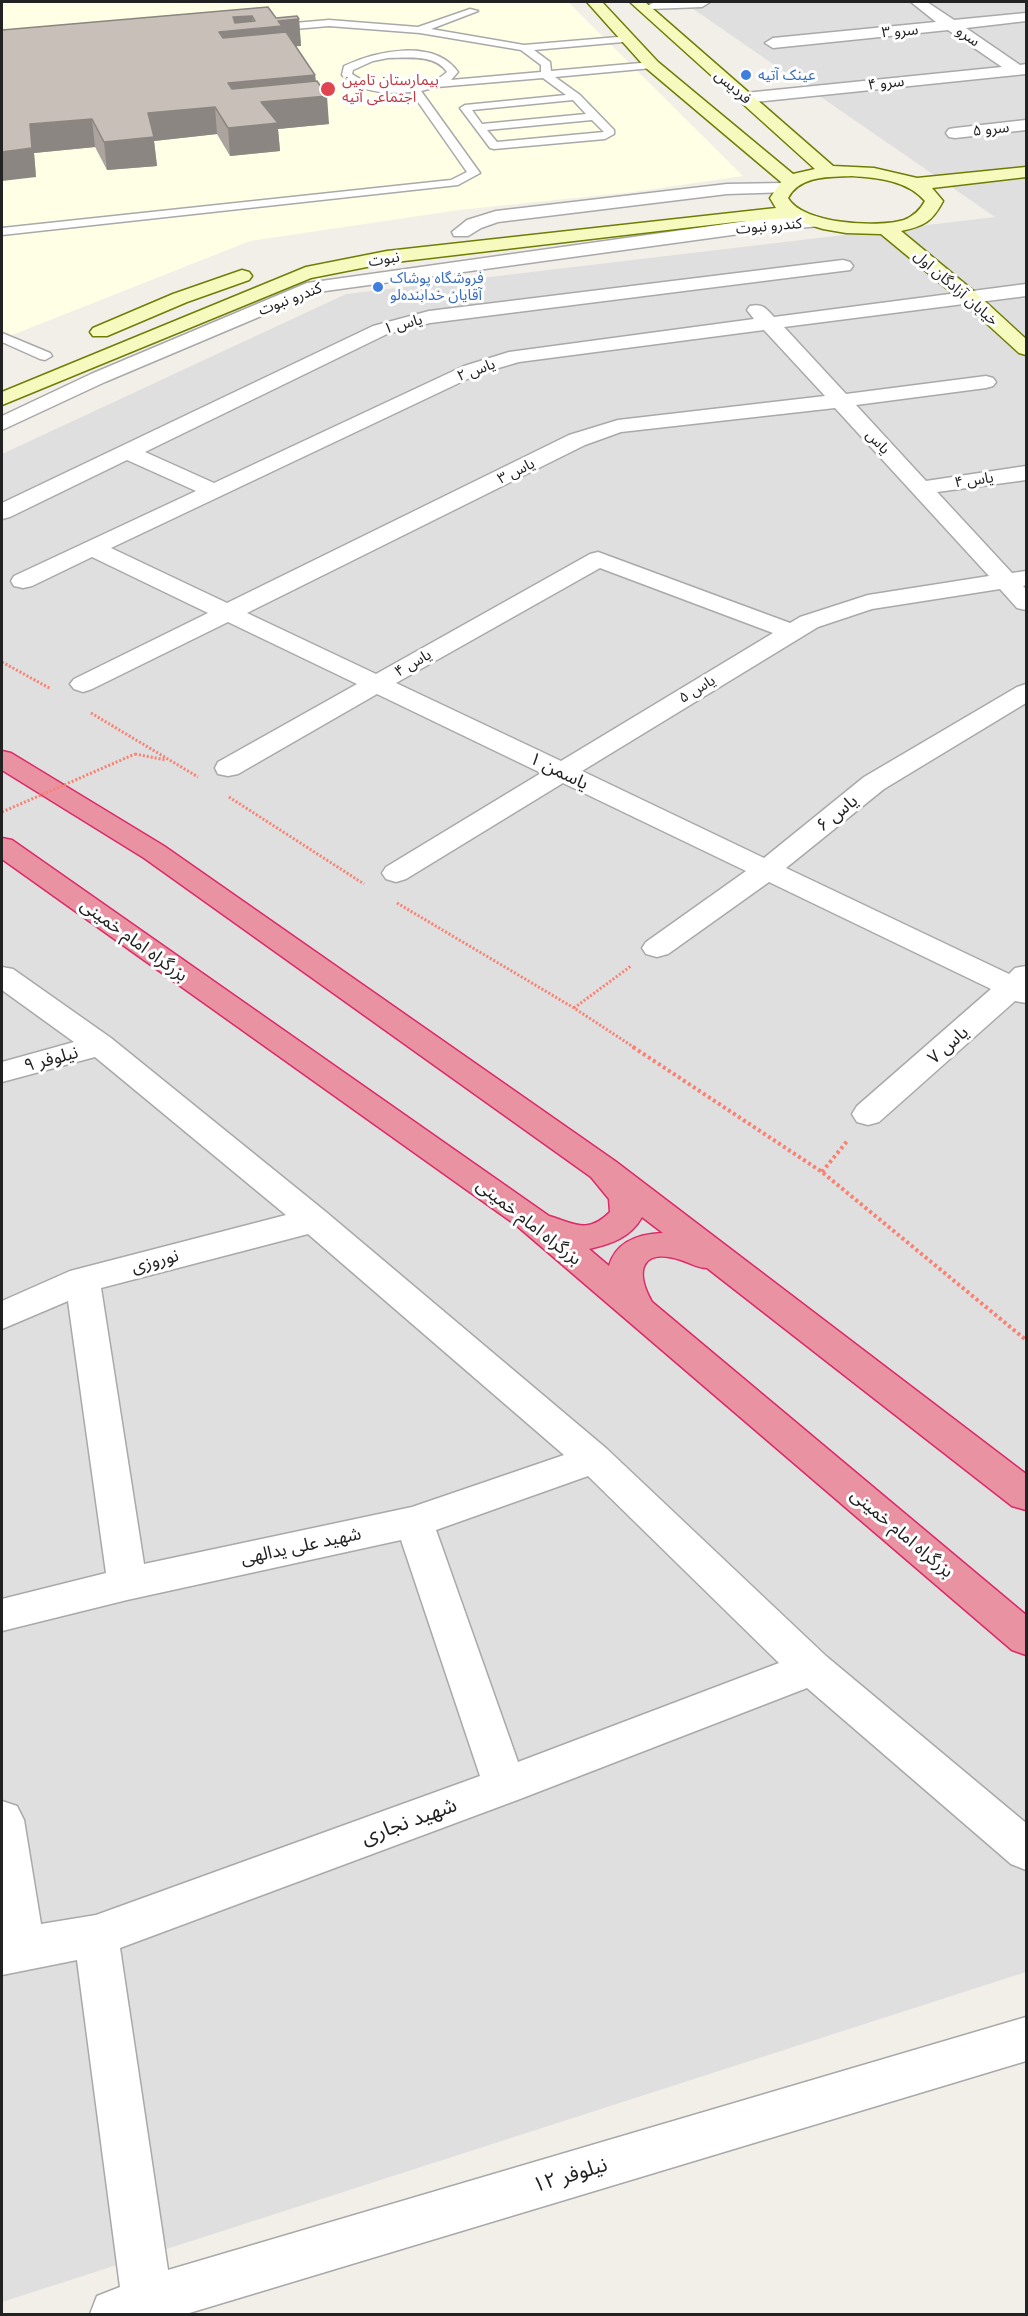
<!DOCTYPE html>
<html>
<head>
<meta charset="utf-8">
<style>
  body { margin:0 }
  #map { position:relative; width:1028px; height:2316px; overflow:hidden; background:#f2efe9; font-family:"Golos Text",sans-serif }
  canvas { display:block }
  .frame { position:absolute; inset:0; border:3px solid #222; pointer-events:none }
</style>
</head>
<body>
<div id="map">
<canvas width="1028" height="2316"></canvas>
<div class="frame"></div>
</div>
<script>
const ctx = document.querySelector('canvas').getContext('2d');
ctx.lineJoin = 'round';
function paint(path, color) { ctx.fillStyle = color; ctx.fill(path, 'evenodd'); }
function strokePath(path, color, width, dash) { ctx.strokeStyle = color; ctx.lineWidth = width; ctx.lineCap = dash ? 'butt' : 'round'; ctx.setLineDash(dash || []); ctx.stroke(path); }
function drawText(font, color, halo, rows, align = 'center') {
  ctx.font = font + ' "Golos Text","Noto Sans Arabic",sans-serif'; ctx.lineWidth = 6; ctx.setLineDash([]); ctx.textBaseline = 'middle'; ctx.strokeStyle = halo; ctx.fillStyle = color; for (const [text, x, y, turn = 0] of rows) {
    ctx.save(); ctx.translate(x, y); ctx.rotate((+turn || 0) * Math.PI / 180); ctx.textAlign = isNaN(turn) ? turn : align; if (halo) ctx.strokeText(text, 0, 0); ctx.fillText(text, 0, 0); ctx.restore();
  }
}
paint(new Path2D(`
  M683,2H1026V1972L2,2302V454L346,294L995,217Z`), '#e0dfdf');
paint(new Path2D(`
  M2,2H568L743,176L633,192L459,210L250,241L2,339Z`), '#ffffe5');
const lane = new Path2D(`
  M470,9L478,11L431,29L524,45L630,36L635,39L634,41L534,50L550,62L551,71L652,62L657,65L652,68L555,77L580,95L614,130V134L605,139L494,149L490,148L460,108L465,105L566,95L543,78L437,87L421,91L480,173L458,185L2,235V228L451,180L467,172L411,92C388,94 359,93 342,75L344,66C376,51 434,38 458,72L451,80L541,72V65L521,50L420,33L329,26L271,31L266,28L271,25L329,20L418,27ZM388,58C407,58 435,54 447,72C424,93 378,92 352,74L353,70L373,61ZM573,100L586,114L482,124L472,110ZM592,120L604,132L497,142L487,130Z
  M2,333L50,353L52,356L45,360L40,359L2,342Z`);
const street = new Path2D(`
  M655,2H710L702,7L650,9L647,6Z
  M911,2H927L954,20L1026,13V21L966,28L1020,65L1026,64V74L745,103L737,98L745,93L1002,67L948,30L773,48L765,43L773,38L936,22Z
  M1026,120V130L955,138L949,137L946,133L949,129L955,128Z
  M784,183L790,184L793,188L790,192L727,194L498,222L481,228L468,236H454L452,232L467,220L496,211L727,184Z
  M814,216L821,218L823,222L821,226L761,231L318,292L105,382L2,430V416L91,374L307,283L761,219Z
  M843,260L850,262L853,266L850,270L430,323L387,334L145,452L214,483L464,366L509,352L754,319L747,310L750,306C762,303 766,308 774,317L1026,284V296L784,327L846,394L986,376L993,378L996,382L993,386L986,388L856,405L926,481L1026,466V480L937,492L1012,573L1026,571V585L1023,586L1026,589V610L1017,608L1000,589L872,609L818,627L582,771L764,858L864,777L1017,687L1026,684V703L884,789L786,868L1009,974L1015,968L1026,966V1003L1015,1001L879,1122L868,1125L857,1122L852,1114L857,1106L991,989L769,882L668,954L657,957L646,954L642,948L646,942L746,871L563,783L406,879L396,882L386,879L382,873L386,867L541,773L377,694L238,774L228,776L218,774L215,768L218,762L357,684L228,622L92,689L83,692L74,689L70,684L74,679L208,613L92,557L32,586L23,588L14,586L11,581L14,576L196,491L127,460L10,517L2,519V503L373,326L429,311ZM764,330L825,396L618,420L569,435L227,603L111,548L478,374L519,362ZM835,408L989,576L868,595L800,617L790,623L598,552L590,554L376,674L247,613L585,445L621,432ZM600,568L773,633L561,761L396,683Z
  M2,967L13,969L111,1038L326,1212L607,1449L826,1656L1026,1823V1870L1011,1864L807,1688L520,1799L120,1948L168,2270L1026,2017V2061L186,2314H90L97,2296L120,2287L77,1960L2,1975V1801L17,1806L24,1820L41,1924L96,1915L480,1776L401,1540L127,1600L2,1631V1599L106,1573L68,1301L2,1329V1301L70,1271L286,1215L95,1057L2,1082V1062L74,1042L2,990ZM308,1234L564,1455L412,1507L144,1564L101,1288ZM588,1476L779,1663L518,1762L436,1530Z`);
const secondary = new Path2D(`
  M587,2H602L658,62L793,174L815,169L630,2H645L833,166L874,168L917,178L1026,167V177L932,188L943,201C932,222 924,226 901,231L976,293L1026,339V355L1019,353L962,301L881,234L846,233L823,229L788,218L735,222L387,263L311,278L2,405V392L306,267L387,251L776,208L770,198L781,182L646,68ZM852,176C878,178 907,180 925,201C920,210 914,216 904,220C879,228 802,224 788,198C800,175 830,177 852,176Z
  M242,270L249,272L252,276L249,280L187,302L107,336H93L90,332L93,328L173,294Z`);
const highway = new Path2D(`
  M2,751L11,753L164,846L615,1161L1026,1474V1510L1012,1506L707,1268C698,1268 690,1263 681,1260C640,1247 635,1272 652,1302L1026,1615V1655L1012,1650L516,1225L2,859V838L12,840L549,1216C574,1223 587,1235 610,1212L609,1199L591,1177L144,858L2,770ZM642,1217L663,1233C639,1234 616,1241 609,1266L589,1249C611,1244 630,1238 642,1217Z`);
strokePath(lane, '#a9a9a9', 3);
strokePath(street, '#a9a9a9', 3);
strokePath(secondary, '#707d05', 3);
strokePath(highway, '#dc2a67', 3);
strokePath(new Path2D(`
  M2,662L51,689
  M91,713L198,777
  M135,754L166,760
  M229,797L364,884
  M397,903L574,1008L635,1048
  M574,1008L631,966`), '#fa8072', 3, [2, 2]);
strokePath(new Path2D(`
  M633,1047L822,1172L1026,1340
  M822,1172L848,1140`), '#fa8072', 4, [3, 3]);
paint(lane, '#fff');
paint(street, '#fff');
paint(secondary, '#f7fabf');
paint(highway, '#e892a2');
strokePath(new Path2D(`
  M2,812L135,754`), '#fa8072', 3, [2, 2]);
paint(new Path2D(`
  M268,7L276,18L299,19L301,46H296L315,75L316,81L329,124L278,129L280,151L230,156L217,134L154,141L157,166L107,170L95,147L34,153L36,177L2,30Z`), '#aba49e');
paint(new Path2D(`
  M252,16L253,29L278,21L299,19L301,46L283,47L222,58L219,32L233,17Z
  M315,75L317,97L327,96L329,124L278,129L280,151L230,156L228,128L231,111L228,83Z
  M215,107L217,134L154,141L157,166L107,170L104,142L148,113Z
  M92,119L95,147L34,153L36,177L2,181V152L30,124Z`), '#8b8681');
const building = new Path2D(`
  M268,7L276,18L297,16L299,19L278,21L282,26L219,32L223,38L286,32L315,75L228,83L232,89L317,81L327,96L261,102L278,123L228,128L215,107L148,113L154,137L104,142L92,119L30,124L32,148L2,152V30ZM252,16L255,21L235,23L233,17Z`);
paint(building, '#c7bfb8');
strokePath(building, '#8b8681', 1.5);
for (const [x, y, r, color] of [
  [746,75,6,"#3f7fe0"],
  [328,89,8,"#e0444e"],
  [378,287,6,"#3f7fe0"]
]) { const dot = new Path2D(); dot.arc(x, y, r, 0, 2 * Math.PI); ctx.fillStyle = color; ctx.fill(dot); strokePath(dot, '#fff', 2); }
drawText('15px', '#222', '#fff', [
  ["سرو ۳",900,31,-5],
  ["سرو",968,36,35],
  ["سرو ۴",886,83,-6],
  ["فردیس",733,87,41],
  ["سرو ۵",991,129,-6],
  ["کندرو نبوت",769,226,-5],
  ["نبوت",384,259,-9],
  ["خیابان آزادگان اول",956,288,41],
  ["کندرو نبوت",290,299,-21],
  ["یاس ۱",403,324,-15],
  ["یاس ۲",476,370,-20],
  ["یاس",878,442,47],
  ["یاس ۳",516,471,-26],
  ["یاس ۴",974,480,-8],
  ["یاس ۴",413,663,-30],
  ["یاس ۵",697,689,-31]
]);
drawText('15px', '#366cbe', '#fff', [
  ["عینک آتیه",758,75],
  ["فروشگاه پوشاک",390,278],
  ["آقایان خدابنده‌لو",390,295]
], 'left');
drawText('15px', '#be3a42', '#fff', [
  ["بیمارستان تامین",342,80],
  ["اجتماعی آتیه",342,97]
], 'left');
drawText('18px', '#222', '#fff', [
  ["یاسمن ۱",559,771,26],
  ["یاس ۶",837,813,-39],
  ["بزرگراه امام خمینی",134,940,36],
  ["یاس ۷",948,1045,-41],
  ["نیلوفر ۹",51,1059,-15],
  ["بزرگراه امام خمینی",529,1222,38],
  ["نوروزی",155,1261,-15],
  ["بزرگراه امام خمینی",902,1533,40],
  ["شهید علی یدالهی",301,1546,-12]
]);
drawText('21px', '#222', '#fff', [
  ["شهید نجاری",409,1821,-20],
  ["نیلوفر ۱۲",570,2175,-17]
]);
</script>
</body>
</html>
